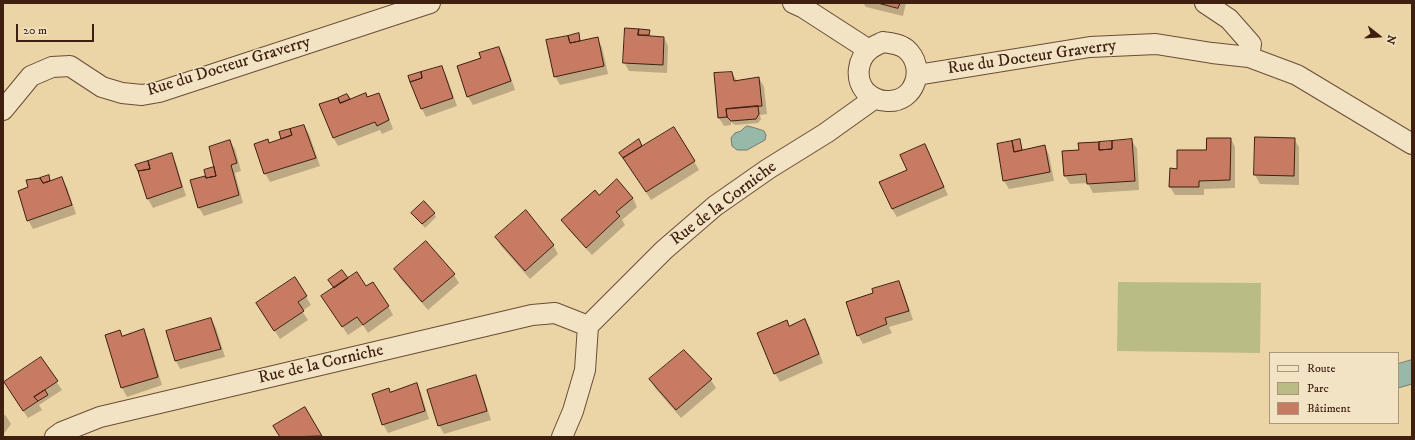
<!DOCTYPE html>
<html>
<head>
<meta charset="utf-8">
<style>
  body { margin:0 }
  #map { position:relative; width:1415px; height:440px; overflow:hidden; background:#ebd4a6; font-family:"IM FELL DW Pica",serif }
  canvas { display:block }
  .frame { position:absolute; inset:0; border:4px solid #3f2010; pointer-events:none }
  .legend { position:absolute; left:1269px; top:352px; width:130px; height:72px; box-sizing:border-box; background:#f2e3c5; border:1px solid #aa957d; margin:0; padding:5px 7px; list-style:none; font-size:12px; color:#3f2010 }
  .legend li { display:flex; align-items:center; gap:8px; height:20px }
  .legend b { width:20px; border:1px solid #aa957d }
  .north { position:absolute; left:1359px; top:16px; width:40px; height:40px; -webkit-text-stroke:3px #f2e3c5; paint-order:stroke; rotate:107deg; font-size:11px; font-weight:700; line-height:16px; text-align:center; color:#3f2010 }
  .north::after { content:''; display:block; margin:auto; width:14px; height:18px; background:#3f2010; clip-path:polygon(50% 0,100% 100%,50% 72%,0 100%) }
  .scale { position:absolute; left:16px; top:24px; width:78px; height:18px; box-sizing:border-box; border:2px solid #3f2010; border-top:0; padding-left:5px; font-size:12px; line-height:14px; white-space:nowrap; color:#3f2010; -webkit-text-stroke:3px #f2e3c5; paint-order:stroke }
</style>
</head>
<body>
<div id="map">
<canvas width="1415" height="440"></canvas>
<div class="frame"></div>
<ul class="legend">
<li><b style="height:5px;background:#f2e3c5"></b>Route</li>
<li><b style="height:11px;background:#babc85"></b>Parc</li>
<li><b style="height:11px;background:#c77b63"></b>Bâtiment</li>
</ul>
<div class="north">N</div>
<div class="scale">20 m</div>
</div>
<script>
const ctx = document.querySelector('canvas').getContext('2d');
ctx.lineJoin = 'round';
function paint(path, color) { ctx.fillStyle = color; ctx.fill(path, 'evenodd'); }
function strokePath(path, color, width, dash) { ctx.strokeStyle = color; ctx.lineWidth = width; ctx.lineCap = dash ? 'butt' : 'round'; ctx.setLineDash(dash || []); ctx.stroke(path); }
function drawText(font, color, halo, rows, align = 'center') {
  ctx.font = font + ' "IM FELL DW Pica",serif'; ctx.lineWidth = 3; ctx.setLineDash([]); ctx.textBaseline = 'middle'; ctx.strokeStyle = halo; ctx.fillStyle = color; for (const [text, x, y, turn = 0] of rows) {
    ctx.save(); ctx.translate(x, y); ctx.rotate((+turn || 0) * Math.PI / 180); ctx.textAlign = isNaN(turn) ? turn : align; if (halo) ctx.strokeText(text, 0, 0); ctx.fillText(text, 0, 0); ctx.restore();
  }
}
paint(new Path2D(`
  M1118,282L1261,283L1260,353L1117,351Z`), '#babc85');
const water = new Path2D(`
  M747,126C749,126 762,130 764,131L766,135L765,140L747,150H737L732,146L731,138L735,133L741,131L744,128Z
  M1412,360V384L1398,388V364Z`);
paint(water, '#98b8aa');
strokePath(water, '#747b6c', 1);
paint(new Path2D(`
  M863,3H906L903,16L866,7Z
  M626,29L649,31L651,37L664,38L668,46L667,73L629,71L624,62Z
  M578,34L581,42L597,39L602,47L608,74L560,85L555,76Z
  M499,48L504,57L515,90L473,105L468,97L458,67L483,59Z
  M441,67L446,75L457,106L426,117L422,109Z
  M732,73L737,81L759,78L764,87L767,114L760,115L761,119L758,123L735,125L731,122V125L724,126L719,118Z
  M379,94L383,102L393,129L382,134L380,130L338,146L333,137L321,105L347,95L350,100L367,98Z
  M304,126L309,134L320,166L270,182L265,173L268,141L270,143L282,139Z
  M1256,138L1294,139L1299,147V185L1260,184L1255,175Z
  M1231,139L1235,147V188L1204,189V195H1175L1170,187L1178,170L1207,151Z
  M1020,140L1023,151L1045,146L1049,155L1054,181L1009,189L1004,181L998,144Z
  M230,141L235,149L241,171L235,173L243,203L204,216L199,208L191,181L207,182Z
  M638,141L642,147L694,161L699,170L651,200L621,153Z
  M1132,141L1137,149L1139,190L1093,193L1088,183L1070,184L1065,176L1080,151Z
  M925,145L948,195L897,217L892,209L908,170Z
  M171,154L176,163L186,196L153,208L148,199L137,165Z
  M49,177L51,181L62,179L67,187L76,214L33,229L28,220Z
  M599,196L633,198L637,207L622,220L625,225L592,255L568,229L563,220Z
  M412,213H434L436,217L425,228Z
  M496,237L553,245L558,254L530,279L501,246Z
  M395,269L454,275L459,283L428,310L400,278Z
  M295,279L311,305L302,311L308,320L280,339L263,312Z
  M347,280L366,288L388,306L393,315L368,333L363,325L348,335L328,305L334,288L329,281Z
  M898,282L903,290L913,320L889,327L892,333L863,344L858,335L874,294Z
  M211,319L216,328L225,357L180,369L176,361L167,332Z
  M805,320L810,328L823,363L780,382L775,373L786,321L790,327Z
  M143,330L148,339L162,385L127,397L122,388L106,335L119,331L123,337Z
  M40,358L62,390L39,405L42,410L28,418L10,391Z
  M475,377L480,385L491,420L444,434L439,425Z
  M650,380H711L716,388L681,418L655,388Z
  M416,384L421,393L429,419L388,433L383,424L390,393Z
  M304,408L321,437H280L274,426Z
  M3,414L6,416L11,424L3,435Z`), '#0003');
const building = new Path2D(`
  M878,3H900L898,8Z
  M625,28L639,29L638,35L664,37L663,65L623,63Z
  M639,29L650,30L649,35H638Z
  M579,33L580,41L570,43L568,36Z
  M568,36L570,43L598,37L604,66L554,77L546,40Z
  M499,47L511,81L467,97L457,66L481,58L479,53Z
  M442,66L453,98L421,109L410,82L422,78L421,72Z
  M421,72L422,78L410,82L408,76Z
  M732,72L734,81L759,77L762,106L726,109L727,117L718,118L714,73Z
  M366,93L367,97L379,93L389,120L377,126L375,122L333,138L319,104L338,98L340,103Z
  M347,94L350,99L340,103L338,98Z
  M758,106L759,114L756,119L731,121L727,117L726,109Z
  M304,125L316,158L264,174L254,144L268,139L269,143L292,135L290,129Z
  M674,127L695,161L646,192L623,158Z
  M290,129L292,135L281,139L279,132Z
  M1255,137L1295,138L1294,176L1254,175Z
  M1207,138H1231L1230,180L1199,181V187H1169L1170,168L1177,169V150H1206Z
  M639,139L642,146L623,158L619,153Z
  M1020,139L1022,150L1014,152L1012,141Z
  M1132,139L1135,181L1087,184L1086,174L1064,176L1062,151L1079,150L1078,143L1099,142V150L1112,149V141Z
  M230,140L237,163L231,165L239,195L198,208L190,180L205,176L206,178L216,176L209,147Z
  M1012,141L1014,152L1045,145L1050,172L1003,181L997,144Z
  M1112,141V149L1099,150V142Z
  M925,144L944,187L892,209L879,182L907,170L900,155Z
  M172,153L182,187L147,199L138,171L150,169L148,161Z
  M148,161L150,169L138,171L135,165Z
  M214,167L216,176L206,178L204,170Z
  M49,175L50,181L43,183L40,178Z
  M62,177L72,205L27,221L18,191L28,187L26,180L40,178L43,183Z
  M617,179L633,198L616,212L620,216L586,248L561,220L595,190L599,195Z
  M424,201L435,213L422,224L411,213Z
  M526,210L554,245L525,271L495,237Z
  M426,241L455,274L422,302L394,269Z
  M342,270L348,278L334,288L328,280Z
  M357,272L366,286L373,282L389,306L363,325L357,317L342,327L321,296Z
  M295,277L307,296L298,302L304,311L274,331L256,303Z
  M899,281L909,311L885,318L887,324L857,336L846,302L873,293L872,289Z
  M211,318L221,349L175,361L166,331Z
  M805,319L819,354L774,374L757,333L787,320L789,326Z
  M144,329L158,377L121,388L105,335L120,330L122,336Z
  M684,350L712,379L676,410L649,379Z
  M41,357L58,381L34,397L38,401L23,411L4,382Z
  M476,375L487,411L438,426L427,390Z
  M417,383L425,411L382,425L372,394L389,388L390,392Z
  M45,390L48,395L38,401L34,397Z
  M305,407L322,436L280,437L273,426Z`);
paint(building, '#c77b63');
strokePath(building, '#3f2010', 1);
const minor = new Path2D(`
  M793,3L804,8L869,50
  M1205,3L1229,19L1251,44L1249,57
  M883,42C891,43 900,44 906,49C927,67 915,103 887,101C878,101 871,97 865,91C855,79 857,59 870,49C874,46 879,44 883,42Z
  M917,75L1090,47L1156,44L1212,53L1249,57L1297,75L1412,144
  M3,110L31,76L52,67L70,66L102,87L122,93L142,95L159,92L430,3
  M55,437L62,432L100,417L532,315L555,313L588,326
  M562,437L573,411L585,370L588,326L664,250L715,206L768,169L826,133L875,98`);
strokePath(minor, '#6a4d36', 22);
strokePath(minor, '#f2e3c5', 20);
drawText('17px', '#3f2010', '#f2e3c5', [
  ["Rue du Docteur Graverry",1032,58,-8],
  ["Rue du Docteur Graverry",229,67,-17],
  ["Rue de la Corniche",724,204,-37],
  ["Rue de la Corniche",321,365,-13]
]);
</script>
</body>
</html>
